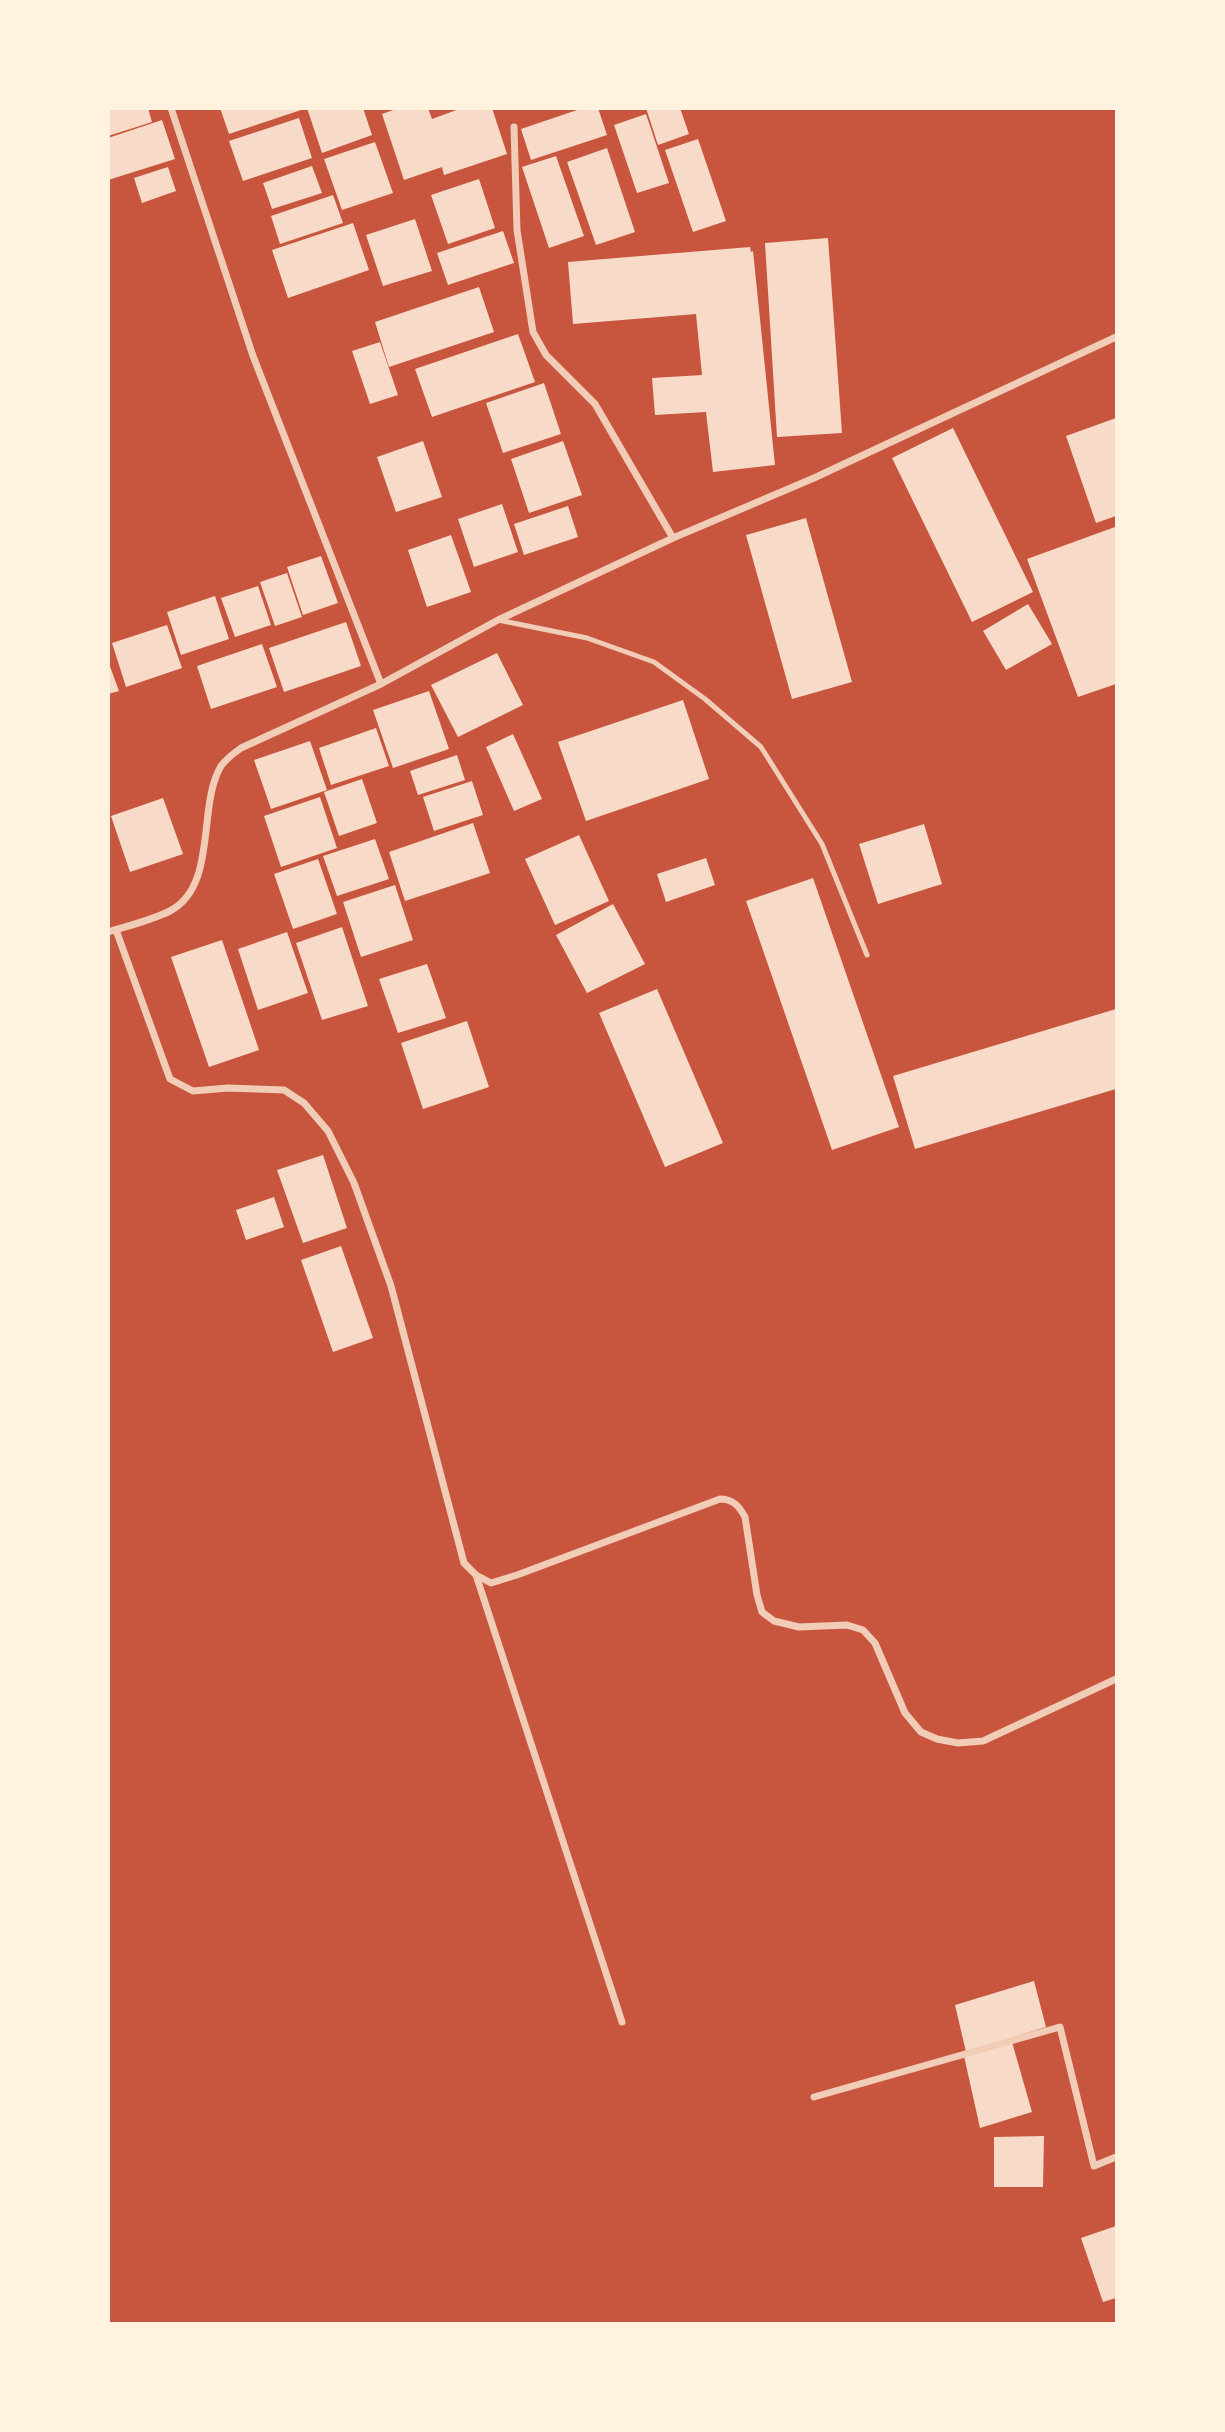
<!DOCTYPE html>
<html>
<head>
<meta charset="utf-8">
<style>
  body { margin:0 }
  #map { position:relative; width:1225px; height:2432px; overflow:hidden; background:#c8553d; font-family:Raleway,sans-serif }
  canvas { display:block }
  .frame { position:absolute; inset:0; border:110px solid #fff3e0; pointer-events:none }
</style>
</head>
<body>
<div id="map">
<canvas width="1225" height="2432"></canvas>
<div class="frame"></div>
</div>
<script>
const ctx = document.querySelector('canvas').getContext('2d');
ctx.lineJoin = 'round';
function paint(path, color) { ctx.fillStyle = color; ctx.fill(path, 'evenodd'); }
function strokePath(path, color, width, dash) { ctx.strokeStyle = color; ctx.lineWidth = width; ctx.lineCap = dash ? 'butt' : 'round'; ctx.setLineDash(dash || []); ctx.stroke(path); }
paint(new Path2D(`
  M108,108H148L152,122L108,136Z
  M220,108H304V109L229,134Z
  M307,108H363L372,135L322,153Z
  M399,108H428L432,119L462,108H492L507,154L444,175L442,167L404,180L382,114Z
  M583,108H598L607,135L531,160L521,129Z
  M646,108H680L689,134L658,145Z
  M646,114L669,183L637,193L614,125Z
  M299,118L312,158L243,181L229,141Z
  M162,120L175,159L108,180V138Z
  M698,139L726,221L693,232L665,150Z
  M375,142L393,193L342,210L324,159Z
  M607,148L635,232L596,245L567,162Z
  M556,156L584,236L549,248L522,167Z
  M312,166L322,193L272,209L263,183Z
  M168,167L176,191L142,203L134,178Z
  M479,179L495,228L448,244L431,195Z
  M333,195L343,223L280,244L271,216Z
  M415,219L432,271L383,286L366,235Z
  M353,223L369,270L288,298L272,250Z
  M503,231L514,263L448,285L437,253Z
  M828,238L842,433L777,437L765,243Z
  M750,247L751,252L753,251L775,465L713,472L706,412L655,415L652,378L702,375L696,314L573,324L568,262Z
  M479,287L494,332L389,367L375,322Z
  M518,334L535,382L432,417L415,369Z
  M380,342L398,395L370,404L352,351Z
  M544,383L561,434L503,453L486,403Z
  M1116,418V516L1096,523L1066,436Z
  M953,428L1033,592L972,622L892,458Z
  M423,441L442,497L396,512L377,457Z
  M563,441L582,495L529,513L511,459Z
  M502,504L518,552L474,567L458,519Z
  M568,506L578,537L524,555L514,524Z
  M806,518L852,682L792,699L746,535Z
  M1115,527L1116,684L1078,697L1027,559Z
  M451,535L471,592L427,607L408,550Z
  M321,556L338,603L303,615L287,567Z
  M287,573L302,617L275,626L260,582Z
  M258,586L271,625L235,637L221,598Z
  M215,596L229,639L181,655L167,612Z
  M1028,604L1052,644L1006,670L983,631Z
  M346,622L361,666L284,692L269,648Z
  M167,625L182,668L126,687L112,643Z
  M262,644L277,687L211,709L197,666Z
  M497,653L523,705L458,737L431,685Z
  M108,661L119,691L108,694Z
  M429,691L449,749L393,768L373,710Z
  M683,700L709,779L586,821L558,742Z
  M376,728L389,766L331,785L319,748Z
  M513,734L542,799L514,811L486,747Z
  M310,741L327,790L271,809L254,760Z
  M457,755L465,780L418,795L410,771Z
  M362,779L377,823L339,836L324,792Z
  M472,781L483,815L434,831L423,797Z
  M320,797L337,848L281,867L264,816Z
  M163,798L183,854L130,872L111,816Z
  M473,823L490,873L405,901L389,852Z
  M924,824L942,884L878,904L859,844Z
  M579,835L609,901L555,925L525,859Z
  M375,839L389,879L337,896L323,856Z
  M706,858L715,885L666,902L657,874Z
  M318,859L337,914L293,929L274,874Z
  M813,878L899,1127L832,1150L746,901Z
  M395,885L413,940L361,957L343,902Z
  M613,904L645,964L587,993L556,935Z
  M342,927L368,1006L322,1020L296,943Z
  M287,932L308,993L258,1010L238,949Z
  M222,940L259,1050L209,1067L171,957Z
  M427,964L446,1018L398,1033L379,979Z
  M657,989L723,1143L665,1167L599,1013Z
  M1116,1009V1089L915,1149L893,1076Z
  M467,1021L489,1087L423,1109L401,1043Z
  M323,1155L347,1228L303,1243L277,1170Z
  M274,1197L284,1227L246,1240L236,1210Z
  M341,1246L373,1338L333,1352L301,1260Z
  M1034,1981L1046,2027L966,2052L955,2005Z
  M1012,2042L1032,2112L980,2128L964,2056Z
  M1044,2136L1043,2187H994V2137Z
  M1116,2226V2298L1103,2302L1081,2238Z`), '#f7dbc8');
strokePath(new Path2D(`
  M498,620L587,638L654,662L705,699L761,747L822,844L867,955`), '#f1ccb7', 5);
strokePath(new Path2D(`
  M171,108L253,356L381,684
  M514,127L517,230L533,332L546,355L595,404L673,538
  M116,930L170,1079L193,1091L228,1088L284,1090L304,1103L328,1131L354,1183L391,1286L464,1563L476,1575L491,1583L517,1575L720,1499C733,1499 739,1506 745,1517L757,1595L762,1612L774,1621L799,1627L847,1625L863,1630L875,1643L905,1713L921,1732L937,1739L958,1743L983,1741L1116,1679
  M108,932C128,926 152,920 170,911C218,886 197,806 221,766C226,759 234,753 241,748L381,684L498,620L673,538L814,478L1116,337
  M476,1575L622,2022
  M814,2097L1060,2027L1094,2166L1116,2157`), '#f1ccb7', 7);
</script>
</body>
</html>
